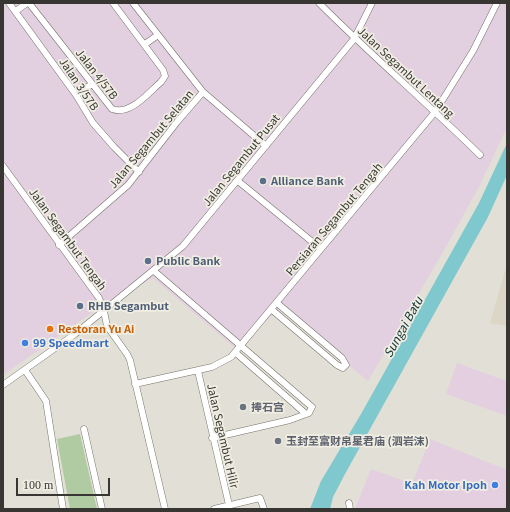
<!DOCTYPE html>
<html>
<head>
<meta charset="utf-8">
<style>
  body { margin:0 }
  #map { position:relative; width:510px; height:512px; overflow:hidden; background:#e2e0d6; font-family:Georgia,serif }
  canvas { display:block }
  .frame { position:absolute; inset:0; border:4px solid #373632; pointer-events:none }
  .scale { position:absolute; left:16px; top:478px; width:94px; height:18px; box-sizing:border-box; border:2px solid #373632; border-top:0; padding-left:5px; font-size:12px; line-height:14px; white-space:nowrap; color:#373632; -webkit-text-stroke:3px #f0ede3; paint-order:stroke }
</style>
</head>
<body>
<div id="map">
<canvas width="510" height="512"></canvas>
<div class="frame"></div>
<div class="scale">100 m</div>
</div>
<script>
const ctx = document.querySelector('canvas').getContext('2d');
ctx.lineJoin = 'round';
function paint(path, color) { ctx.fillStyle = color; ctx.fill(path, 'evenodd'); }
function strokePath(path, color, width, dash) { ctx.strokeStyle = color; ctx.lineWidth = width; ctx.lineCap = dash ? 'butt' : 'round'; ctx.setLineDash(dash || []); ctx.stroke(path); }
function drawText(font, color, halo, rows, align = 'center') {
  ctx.font = font + ' Georgia,"Noto Sans SC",serif'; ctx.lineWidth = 3.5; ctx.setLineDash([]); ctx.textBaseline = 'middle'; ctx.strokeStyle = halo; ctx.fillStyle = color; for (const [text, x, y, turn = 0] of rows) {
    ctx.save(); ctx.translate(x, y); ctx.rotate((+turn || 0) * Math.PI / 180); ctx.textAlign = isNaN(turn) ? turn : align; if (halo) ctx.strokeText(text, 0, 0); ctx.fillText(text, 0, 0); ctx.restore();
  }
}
paint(new Path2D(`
  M457,363L507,381V416L446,394Z
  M430,439L507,470V509H355L371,469L412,484Z`), '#e3cfdf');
paint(new Path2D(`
  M3,3H507V127L481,183L447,245L368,381L281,309L234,347L153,278L93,312L3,375Z`), '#e2cfe0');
paint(new Path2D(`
  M507,264V326L490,323Z`), '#dbd6c5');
paint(new Path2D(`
  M80,434L97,509H70L57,439Z`), '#b0cba1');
paint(new Path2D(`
  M507,143V175L488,217L345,474L333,497L330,509H310L321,481L361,414L479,203Z`), '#7ec8ce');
const minor = new Path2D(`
  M9,3L76,95L93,123L114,147L139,172
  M29,3L112,109C130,116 148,93 161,82L165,76L163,70L113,3
  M133,3L203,92L266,146
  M319,3C371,55 427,103 480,155
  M16,11L27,3
  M145,44L158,35
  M76,95L92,84
  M3,166L99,298L104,311L107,326L127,354L130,360L165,509
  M238,181L321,249
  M59,245L128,185L177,122L203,92
  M154,271L312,407L309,413L290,420L212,438
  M271,309L337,365L343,368L346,365L342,358L277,303
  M236,353L306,414
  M25,370L46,401L63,509
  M198,371L229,505
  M135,384L212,367L231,357L435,112L473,51L497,3
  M3,385L75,334L183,246L354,39L372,3
  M84,429L102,509
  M349,503L350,509
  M214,509L260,498L264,509`);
strokePath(minor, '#747269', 7);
strokePath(minor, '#fff', 6);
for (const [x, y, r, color] of [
  [263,181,4,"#5c6f8a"],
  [148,261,4,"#5c6f8a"],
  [80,306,4,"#5c6f8a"],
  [50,329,4,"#e8710a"],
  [25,343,4,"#3f7fe0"],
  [243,407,4,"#6b7280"],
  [278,441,4,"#6b7280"],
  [495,485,4,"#3f7fe0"]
]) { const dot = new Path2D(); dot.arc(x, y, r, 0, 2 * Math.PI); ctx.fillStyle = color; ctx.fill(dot); strokePath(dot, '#f0ede3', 1.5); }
drawText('11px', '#373632', '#f0ede3', [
  ["Jalan Segambut Lentang",406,72,43],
  ["Jalan 4/57B",97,74,52],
  ["Jalan 3/57B",79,84,56],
  ["Jalan Segambut Selatan",151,139,-50],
  ["Jalan Segambut Pusat",241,160,-51],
  ["Persiaran Segambut Tengah",334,219,-50],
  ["Jalan Segambut Tengah",68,239,54],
  ["Jalan Segambut Hilir",223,436,77]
]);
drawText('bold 11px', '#4e5e75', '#f0ede3', [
  ["Alliance Bank",271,181],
  ["Public Bank",156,261],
  ["RHB Segambut",88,306]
], 'left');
drawText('bold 11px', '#c56008', '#f0ede3', [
  ["Restoran Yu Ai",58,329]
], 'left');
drawText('bold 11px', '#366cbe', '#f0ede3', [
  ["99 Speedmart",33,343],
  ["Kah Motor Ipoh",487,485,"right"]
], 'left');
drawText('bold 11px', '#5b616d', '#f0ede3', [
  ["捧石宫",251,407],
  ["玉封至富财帛星君庙 (泗岩沫)",286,441]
], 'left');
drawText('italic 12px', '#113639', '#f0ede3', [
  ["Sungai Batu",403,327,-61]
]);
</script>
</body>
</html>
